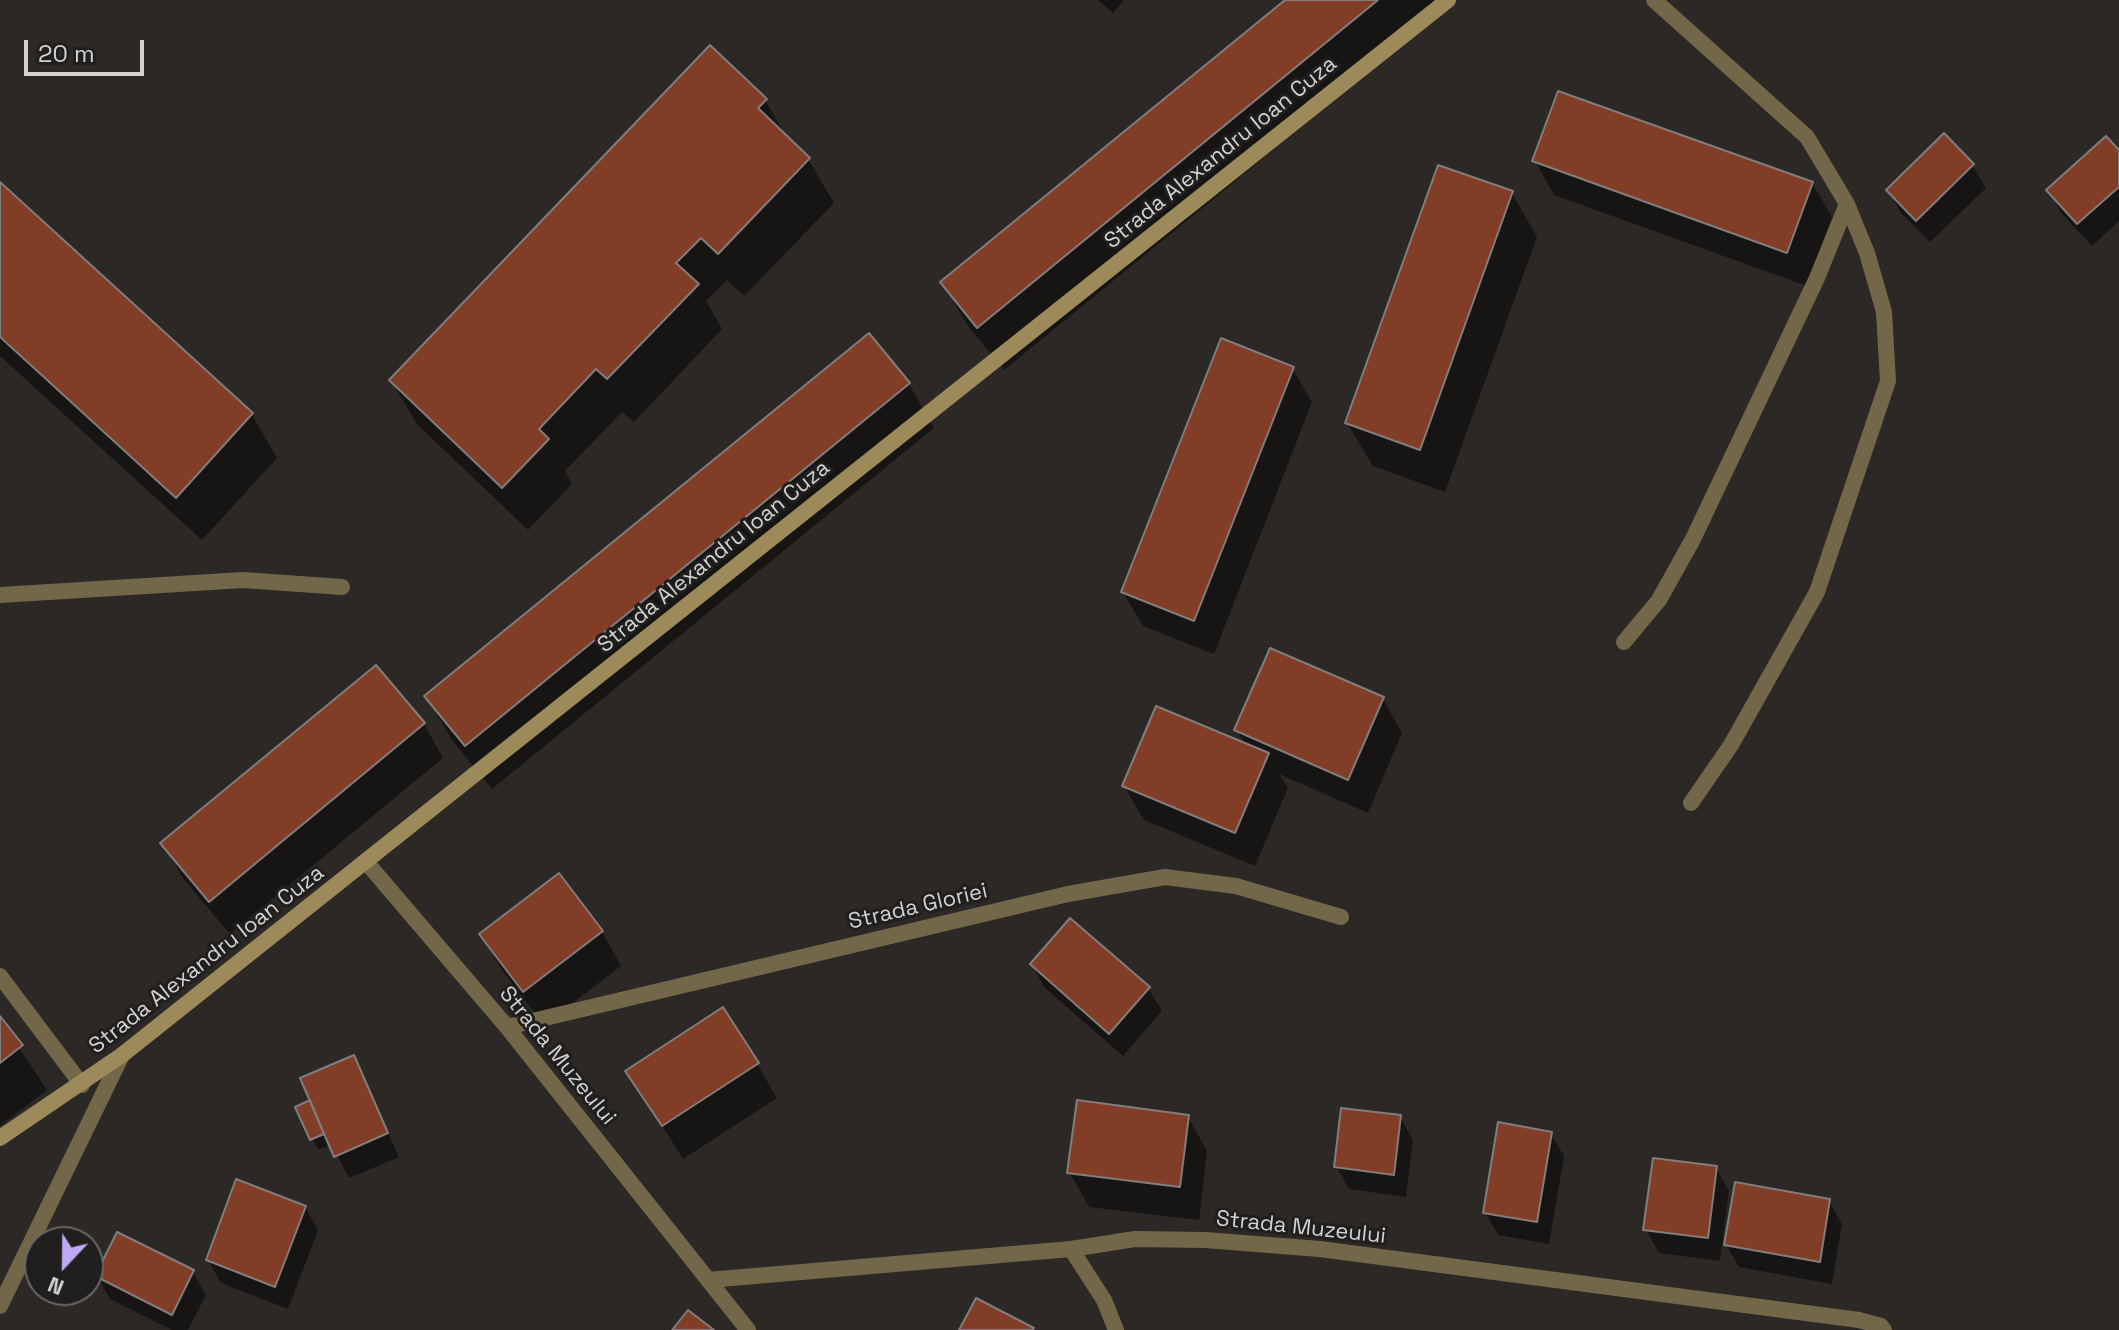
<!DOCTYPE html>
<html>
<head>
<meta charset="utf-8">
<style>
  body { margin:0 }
  #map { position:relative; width:2119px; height:1330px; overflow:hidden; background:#2b2826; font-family:"Space Grotesk",sans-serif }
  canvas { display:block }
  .north { position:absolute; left:24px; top:1226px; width:80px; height:80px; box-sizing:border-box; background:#211f1d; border:2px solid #686765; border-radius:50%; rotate:202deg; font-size:22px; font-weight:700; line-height:32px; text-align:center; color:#d3d2d0 }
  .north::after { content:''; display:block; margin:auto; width:28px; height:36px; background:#bea9f4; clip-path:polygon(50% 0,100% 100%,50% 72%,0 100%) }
  .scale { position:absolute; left:24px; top:40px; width:120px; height:36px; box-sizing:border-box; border:4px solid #d3d2d0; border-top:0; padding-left:10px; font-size:24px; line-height:28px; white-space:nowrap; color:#d3d2d0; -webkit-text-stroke:6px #211f1d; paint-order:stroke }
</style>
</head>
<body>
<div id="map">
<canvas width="2119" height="1330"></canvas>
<div class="north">N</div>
<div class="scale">20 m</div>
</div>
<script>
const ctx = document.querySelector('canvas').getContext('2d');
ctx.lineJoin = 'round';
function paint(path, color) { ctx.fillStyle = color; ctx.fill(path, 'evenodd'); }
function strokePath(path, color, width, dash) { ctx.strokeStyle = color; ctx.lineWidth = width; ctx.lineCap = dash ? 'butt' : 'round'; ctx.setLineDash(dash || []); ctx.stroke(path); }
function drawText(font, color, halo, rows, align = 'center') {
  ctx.font = font + ' "Space Grotesk",sans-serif'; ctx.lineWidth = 6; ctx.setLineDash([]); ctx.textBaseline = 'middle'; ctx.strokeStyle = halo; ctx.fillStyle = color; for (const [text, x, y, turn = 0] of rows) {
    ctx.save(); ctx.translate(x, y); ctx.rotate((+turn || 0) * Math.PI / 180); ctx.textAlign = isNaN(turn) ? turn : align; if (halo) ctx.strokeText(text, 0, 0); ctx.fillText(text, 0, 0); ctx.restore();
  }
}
paint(new Path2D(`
  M1098,0H1124L1113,13Z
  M1288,0H1457L1004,370L968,326L942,282Z
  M765,100L788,140L808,159L834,203L744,296L727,280L706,301L722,329L634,422L622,412L565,471L572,484L528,530L417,424L391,380Z
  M2119,153V221L2092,246L2062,214L2049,191Z
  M1535,161L1812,183L1832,217L1807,286L1554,195Z
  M1972,165L1986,188L1930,242L1901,213L1888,190Z
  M0,185L252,415L277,458L202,540L0,356Z
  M1512,193L1537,237L1445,492L1373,466L1347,423Z
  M1292,368L1312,402L1214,654L1143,626L1123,592Z
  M909,384L934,428L492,789L452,740L427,697Z
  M376,667L424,724L443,758L230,934L182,877L163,843Z
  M1383,699L1402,733L1368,813L1279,774L1288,788L1255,866L1144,820L1124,786L1245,745L1237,730Z
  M559,876L602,932L621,966L544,1025L501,969L482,935Z
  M1032,965L1148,988L1162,1011L1123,1056L1045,988Z
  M0,1019L47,1090L0,1126Z
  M353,1058L399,1157L349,1178L331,1144L318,1150L298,1108L312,1101Z
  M757,1064L777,1098L683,1159L628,1071Z
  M1188,1117L1207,1151L1199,1220L1089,1207L1070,1173Z
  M1400,1117L1413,1140L1406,1197L1349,1189L1336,1166Z
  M1550,1133L1564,1156L1549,1244L1498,1235L1485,1212Z
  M1716,1168L1729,1191L1720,1261L1659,1253L1646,1230Z
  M1829,1201L1842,1224L1832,1284L1739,1267L1724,1241Z
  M305,1207L318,1230L288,1309L221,1283L208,1260Z
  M193,1272L206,1295L188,1330H172L110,1299L97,1276Z`), '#0007');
const building = new Path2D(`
  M1285,0H1378L977,328L940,282Z
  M710,45L767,99L758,108L810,158L718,254L701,238L676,263L699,284L607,379L596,369L539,429L549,439L502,488L389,380Z
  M1558,91L1813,182L1787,253L1532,161Z
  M1944,133L1974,164L1916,221L1886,190Z
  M2106,136L2119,150V187L2077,224L2046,190Z
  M1438,165L1513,191L1420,450L1345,423Z
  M0,182L253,413L176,498L0,337Z
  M869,333L910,383L465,746L424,696Z
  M1221,338L1294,367L1194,621L1121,592Z
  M1270,648L1384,697L1348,780L1234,730Z
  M376,665L425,723L209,902L160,843Z
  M1156,706L1269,753L1235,833L1122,786Z
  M559,873L603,931L523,992L479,934Z
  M1070,918L1150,987L1109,1034L1030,964Z
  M723,1007L759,1063L662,1126L625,1071Z
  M0,1016L23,1045L0,1063Z
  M354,1055L388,1133L334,1157L300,1078Z
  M310,1100L324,1134L310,1140L295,1107Z
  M1077,1100L1189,1115L1180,1187L1067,1173Z
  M1341,1108L1401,1115L1394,1175L1334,1167Z
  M1498,1122L1552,1132L1537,1222L1483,1213Z
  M1653,1158L1717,1166L1708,1238L1643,1230Z
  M236,1179L306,1206L275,1287L206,1260Z
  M1735,1182L1830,1199L1820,1262L1724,1245Z
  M117,1232L194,1270L172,1315L95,1276Z
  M976,1298L1034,1328L1032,1330H959Z
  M688,1310L714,1330H672Z`);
paint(building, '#823d26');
strokePath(building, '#827d7c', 2);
strokePath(new Path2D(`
  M1654,0L1807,137L1847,204L1867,253L1884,312L1888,381L1817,592L1731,745L1691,803
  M0,595L243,580L342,587
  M1624,642L1659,600L1693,539L1817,278L1847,204
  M0,976L82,1085`), '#73674a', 16);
strokePath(new Path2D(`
  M367,863L507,1027L748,1330
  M507,1027L1068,894L1165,877L1236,886L1341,917
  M1071,1249L1104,1300L1116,1330
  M708,1280L1071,1249L1135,1239L1205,1240L1320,1249L1859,1320L1881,1326L1884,1330`), '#73674a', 16);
strokePath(new Path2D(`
  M0,1306L122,1055`), '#73674a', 16);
strokePath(new Path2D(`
  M0,1138L122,1055L1448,0`), '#9c8a5a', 16);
drawText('22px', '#d3d2d0', '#211f1d', [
  ["Strada Alexandru Ioan Cuza",1221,153,-39],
  ["Strada Alexandru Ioan Cuza",714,557,-39],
  ["Strada Gloriei",918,907,-13],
  ["Strada Alexandru Ioan Cuza",207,960,-38],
  ["Strada Muzeului",557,1056,51],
  ["Strada Muzeului",1301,1228,6]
]);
</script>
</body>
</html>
